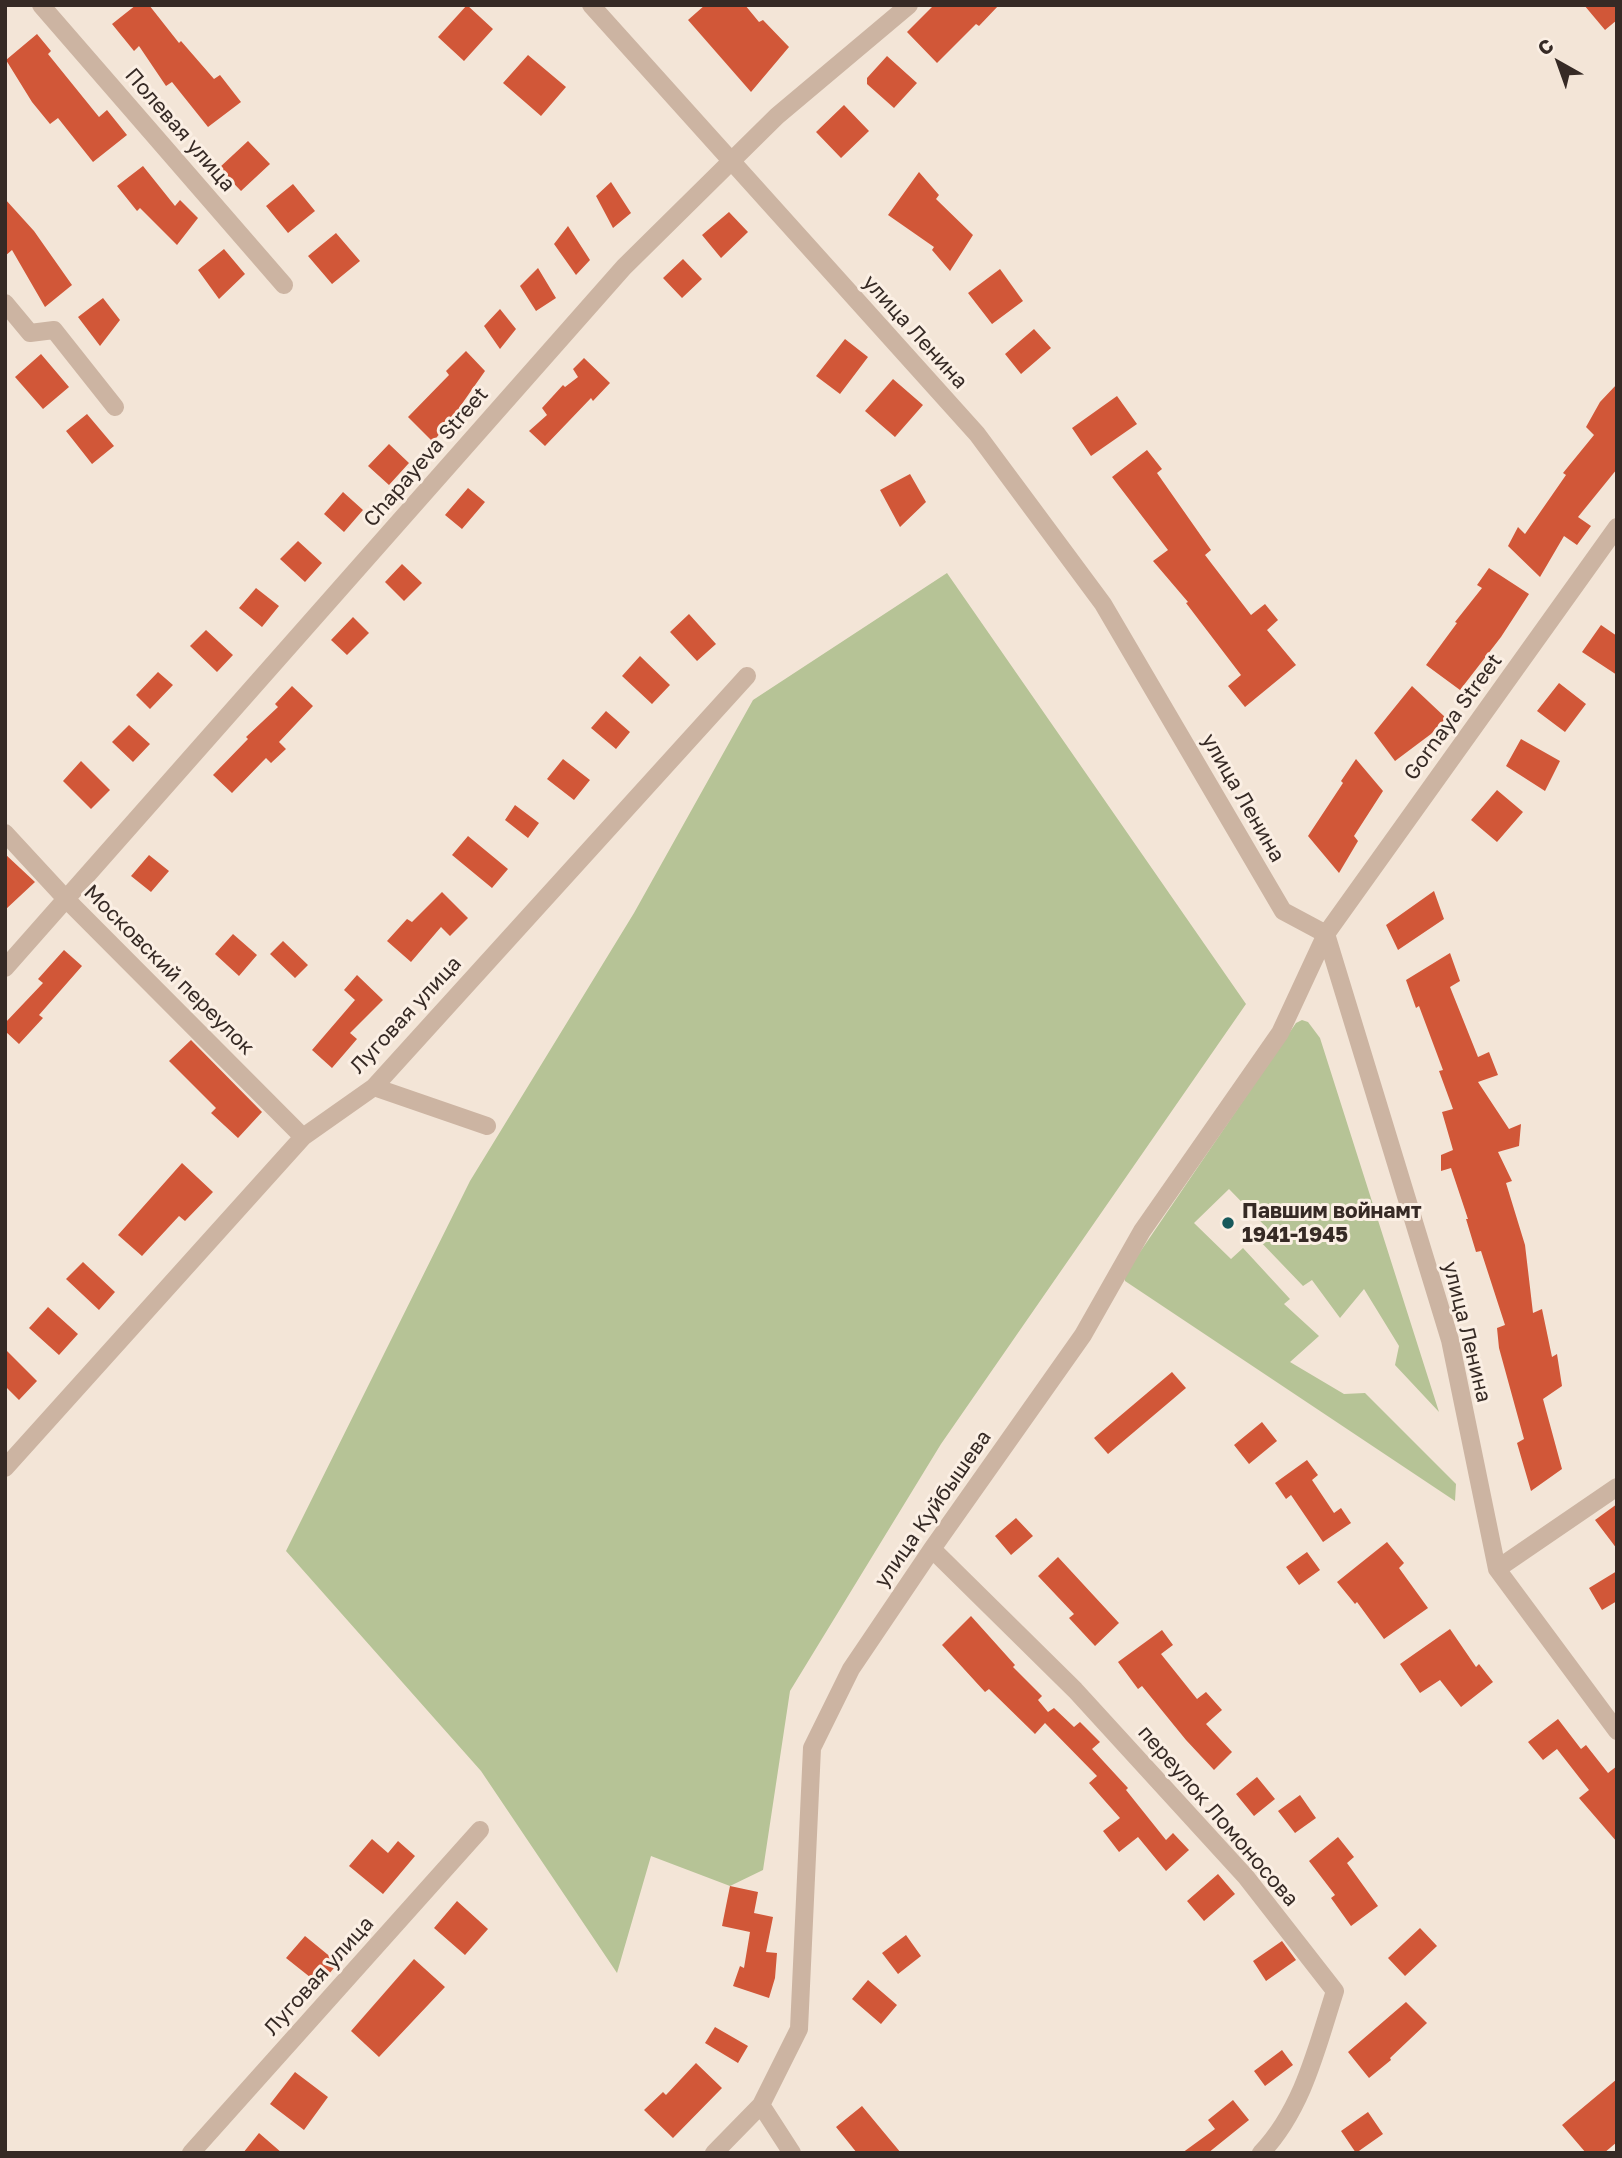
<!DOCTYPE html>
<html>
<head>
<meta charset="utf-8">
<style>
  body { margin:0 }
  #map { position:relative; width:1622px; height:2158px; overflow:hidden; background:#f3e5d7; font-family:"Golos Text",sans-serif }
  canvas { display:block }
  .frame { position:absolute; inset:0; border:7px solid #362a25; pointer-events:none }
  .north { position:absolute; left:1524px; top:28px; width:70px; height:70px; -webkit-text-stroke:5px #fbefe4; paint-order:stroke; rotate:320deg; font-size:19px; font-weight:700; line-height:28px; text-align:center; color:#362a25 }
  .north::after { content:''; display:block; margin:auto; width:24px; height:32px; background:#362a25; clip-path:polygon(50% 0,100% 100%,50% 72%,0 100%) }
</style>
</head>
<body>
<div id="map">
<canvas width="1622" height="2158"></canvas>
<div class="frame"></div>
<div class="north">С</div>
</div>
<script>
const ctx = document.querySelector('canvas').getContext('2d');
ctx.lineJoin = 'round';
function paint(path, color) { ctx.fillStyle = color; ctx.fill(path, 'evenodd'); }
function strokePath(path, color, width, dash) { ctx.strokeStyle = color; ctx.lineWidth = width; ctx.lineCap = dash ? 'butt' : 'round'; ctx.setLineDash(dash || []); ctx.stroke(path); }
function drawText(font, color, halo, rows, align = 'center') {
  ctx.font = font + ' "Golos Text",sans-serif'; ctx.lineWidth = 6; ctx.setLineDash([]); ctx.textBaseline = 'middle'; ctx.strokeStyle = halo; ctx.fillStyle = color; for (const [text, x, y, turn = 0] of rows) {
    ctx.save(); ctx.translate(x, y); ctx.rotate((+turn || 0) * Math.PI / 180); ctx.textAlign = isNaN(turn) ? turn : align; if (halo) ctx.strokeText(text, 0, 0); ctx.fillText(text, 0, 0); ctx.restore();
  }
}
paint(new Path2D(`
  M947,573L1246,1004L941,1444L790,1691L763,1870L730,1886L651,1856L617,1973L481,1771L286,1551L470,1181L634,913L753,700Z
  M1302,1020L1308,1022L1320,1038L1439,1412L1395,1365L1399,1346L1364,1289L1340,1318L1312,1280L1303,1286L1256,1237L1267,1228L1229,1189L1194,1223L1231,1259L1243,1248L1290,1299L1284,1304L1319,1336L1290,1362L1344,1394L1365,1393L1456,1484L1455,1501L1125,1281V1274L1296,1023Z`), '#b6c396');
paint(new Path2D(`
  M136,5H149L179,43L181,41L214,79L220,75L241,102L208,127L172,82L166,86L139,46L134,51L112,24Z
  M467,5L493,29L464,61L438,37Z
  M705,5H745L759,22L763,20L789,47L751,92L688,20Z
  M934,5H999L979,26L976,24L937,63L907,32Z
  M1584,5H1617V20L1605,30Z
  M37,34L51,51L48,54L99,117L107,110L127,135L93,162L58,118L50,124L32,102L6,60Z
  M528,55L566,87L541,116L503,83Z
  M887,56L917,83L894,108L867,84V78Z
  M844,105L869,131L841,158L816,132Z
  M248,141L270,164L241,191L219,168Z
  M143,166L175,206L180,200L198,218L177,245L140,208L137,211L117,186Z
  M919,172L939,195L936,199L973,235L950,271L932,250L934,247L888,215Z
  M611,182L631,213L613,228L596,196Z
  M293,184L315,211L288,233L266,206Z
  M5,199L34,231L72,285L45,307L12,250L5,256Z
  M729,212L748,232L721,258L702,235Z
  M568,226L590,260L576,275L554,244Z
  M336,233L360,261L332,284L308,256Z
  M224,249L245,274L219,299L198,270Z
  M683,259L702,279L682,298L663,278Z
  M538,268L556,298L536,311L520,286Z
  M1000,269L1023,301L992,324L968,293Z
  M103,298L120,320L100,346L78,317Z
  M500,309L516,329L500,349L484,326Z
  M1034,329L1051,348L1021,374L1005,354Z
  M845,339L868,357L840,394L816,376Z
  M466,351L485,371L452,418L433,442L408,417L449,375L446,371Z
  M41,354L69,387L43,409L15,377Z
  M584,358L610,383L593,401L591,398L545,446L529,431L547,415L542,408L563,385L565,387L578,377L573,369Z
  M893,379L923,405L895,437L865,411Z
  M1617,384V469L1578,517L1591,526L1577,545L1564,536L1540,577L1508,546L1518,527L1525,534L1566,475L1563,473L1594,435L1586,427L1600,402Z
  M1117,396L1137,424L1091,456L1072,428Z
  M87,414L114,446L92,464L66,431Z
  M389,444L409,463L389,485L368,466Z
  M1147,450L1162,469L1157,473L1211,550L1205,555L1251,615L1265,604L1278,620L1267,630L1296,665L1245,707L1228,686L1241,675L1186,603L1188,602L1153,561L1168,550L1112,477Z
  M910,474L926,502L900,527L880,490Z
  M468,488L485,502L462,529L445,515Z
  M343,492L363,510L344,532L324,514Z
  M298,541L322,563L305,582L280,559Z
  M402,564L422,583L404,601L385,582Z
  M1489,568L1529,594L1501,637L1460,690L1426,665L1457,623L1455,622L1482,588L1477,585Z
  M256,588L279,606L262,627L239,608Z
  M689,614L716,644L697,661L670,632Z
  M353,617L369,633L347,655L331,640Z
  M1601,625L1617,636V675L1582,652Z
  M206,630L233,655L217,672L190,646Z
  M640,656L670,685L652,704L622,676Z
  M158,672L173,685L150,709L136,695Z
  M1559,683L1586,704L1565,732L1537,711Z
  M292,686L313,706L279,742L286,749L271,763L266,758L232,793L213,775L248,739L246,737L278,707L275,704Z
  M1412,686L1446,718L1431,734L1395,761L1374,733Z
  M606,711L630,732L616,749L591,728Z
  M129,725L150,744L133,762L112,742Z
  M1521,739L1560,761L1545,791L1506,766Z
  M563,759L590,780L574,800L547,779Z
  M1356,759L1383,791L1354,836L1358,841L1339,873L1308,836L1343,783L1341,781Z
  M81,761L110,790L91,809L63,781Z
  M1497,790L1523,812L1497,842L1471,820Z
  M515,805L539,823L528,838L505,820Z
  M468,836L508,869L492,888L452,855Z
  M5,854L35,882L5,910Z
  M149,855L169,871L151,892L131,876Z
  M1434,891L1444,919L1398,950L1386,925Z
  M442,892L468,918L450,936L441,927L411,962L387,941L407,919L412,922Z
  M233,934L257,955L239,976L215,954Z
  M283,941L308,965L295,978L270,954Z
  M64,950L82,966L39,1015L43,1018L19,1044L5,1031V1023L43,983L38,979Z
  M1450,953L1460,981L1450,987L1478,1057L1489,1052L1498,1075L1478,1082L1509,1129L1521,1124L1519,1146L1498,1152L1512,1181L1506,1183L1525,1245L1533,1313L1542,1309L1552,1357L1557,1354L1562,1386L1543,1399L1562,1469L1531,1491L1517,1443L1524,1439L1499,1348L1497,1328L1505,1325L1481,1251L1476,1252L1466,1219H1468L1451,1168L1441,1171V1155L1453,1150L1442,1112L1453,1109L1439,1071L1443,1070L1419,1006L1416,1008L1406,980Z
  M357,975L383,1000L350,1033L357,1039L332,1068L312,1050L355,1000L344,990Z
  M191,1040L262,1112L238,1138L211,1113L216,1108L169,1061Z
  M182,1163L213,1192L185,1221L179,1216L142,1256L118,1235Z
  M83,1262L115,1292L99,1310L66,1279Z
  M48,1307L78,1334L59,1355L29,1328Z
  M5,1349L37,1381L19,1400L5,1386Z
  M1172,1372L1186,1388L1108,1454L1094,1438Z
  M1262,1422L1277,1441L1249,1464L1234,1445Z
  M1307,1460L1318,1475L1312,1480L1334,1513L1341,1508L1351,1523L1323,1542L1291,1495L1286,1499L1275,1483Z
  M1617,1504V1549L1595,1520Z
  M1016,1518L1033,1536L1011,1555L995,1536Z
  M1387,1542L1404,1563L1399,1568L1428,1608L1384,1639L1357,1602L1355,1604L1337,1582Z
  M1307,1552L1320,1570L1299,1585L1286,1567Z
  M1058,1557L1119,1623L1095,1646L1069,1618L1074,1614L1038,1576Z
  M1617,1571V1601L1602,1610L1589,1588Z
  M971,1616L1015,1665L1013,1667L1042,1696L1038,1700L1048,1712L1054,1708L1074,1727L1080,1722L1100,1742L1092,1749L1128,1788L1126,1790L1166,1840L1173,1833L1189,1850L1166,1871L1138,1837L1119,1852L1103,1831L1120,1818L1089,1783L1097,1776L1045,1723L1035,1734L989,1689L985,1692L942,1645Z
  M1450,1629L1476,1667L1479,1664L1493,1682L1461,1707L1440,1680L1420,1693L1400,1664Z
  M1162,1630L1173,1645L1161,1654L1197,1699L1206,1692L1222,1710L1206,1724L1232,1752L1214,1770L1186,1740L1142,1686L1138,1689L1118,1662Z
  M1558,1719L1581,1749L1586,1745L1608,1773L1617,1766V1842L1579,1798L1589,1790L1557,1749L1543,1760L1528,1742Z
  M1257,1777L1275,1799L1254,1816L1236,1794Z
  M1300,1795L1316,1818L1295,1833L1278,1811Z
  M1338,1837L1354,1857L1347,1863L1378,1906L1351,1926L1331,1898L1335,1895L1309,1861Z
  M372,1839L388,1853L398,1841L415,1856L383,1894L349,1866Z
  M1218,1874L1235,1894L1204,1921L1187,1901Z
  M730,1886L758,1892L754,1913L773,1917L766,1952L777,1953L775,1978L769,1998L733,1986L740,1966L744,1968L750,1932L722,1926Z
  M457,1901L488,1929L465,1955L434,1928Z
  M1420,1928L1437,1946L1405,1976L1388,1958Z
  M906,1935L921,1956L898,1974L882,1953Z
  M305,1936L338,1963L320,1985L286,1958Z
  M1282,1941L1296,1960L1266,1981L1253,1961Z
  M414,1959L445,1987L379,2057L351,2031Z
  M868,1980L897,2005L881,2024L852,1999Z
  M1406,2002L1427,2023L1390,2058L1391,2060L1369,2078L1348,2052Z
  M715,2027L748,2046L738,2063L705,2043Z
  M1282,2050L1293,2065L1265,2086L1254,2071Z
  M696,2063L722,2088L673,2138L644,2110L663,2092L666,2095Z
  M295,2072L328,2097L304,2130L270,2104Z
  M1617,2079V2142L1604,2153H1586L1562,2125Z
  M1233,2100L1249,2120L1208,2153H1182L1215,2129L1208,2120Z
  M862,2106L901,2153H857L836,2127Z
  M1368,2112L1383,2134L1356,2153L1341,2131Z
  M259,2133L282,2153H243Z`), '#d15738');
strokePath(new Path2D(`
  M41,5L284,285
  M591,5L977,434L1103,604L1283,911L1326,934L1450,1340L1497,1569L1617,1731
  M5,303L30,333L54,330L115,407
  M5,833L66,899L303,1137
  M5,968L624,267L777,116L909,5
  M374,1087L487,1126
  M5,1468L303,1137L374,1087L747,676
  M932,1549L1075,1690L1246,1877L1335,1991C1317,2047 1303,2109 1261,2153
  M1497,1569L1617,1487
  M761,2105L792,2153
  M191,2153L480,1830
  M714,2153L761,2105L799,2029L812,1748L851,1669L932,1549L1083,1335L1142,1231L1280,1033L1326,934L1617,527`), '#ccb4a2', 18);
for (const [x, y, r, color] of [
  [1228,1223,7,"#18595b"]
]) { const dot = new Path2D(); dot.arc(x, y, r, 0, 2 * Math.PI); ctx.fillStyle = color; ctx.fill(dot); strokePath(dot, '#fbefe4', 2.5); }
drawText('21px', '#362a25', '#fbefe4', [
  ["Полевая улица",180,130,49],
  ["улица Ленина",915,332,48],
  ["Chapayeva Street",426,457,-49],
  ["Gornaya Street",1453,717,-54],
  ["улица Ленина",1243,798,60],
  ["Московский переулок",169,970,45],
  ["Луговая улица",406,1015,-47],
  ["улица Ленина",1467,1332,76],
  ["улица Куйбышева",933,1509,-55],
  ["переулок Ломоносова",1218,1816,49],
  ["Луговая улица",319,1976,-48]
]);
drawText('bold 21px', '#362a25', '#fbefe4', [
  ["Павшим войнамт",1242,1211],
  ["1941-1945",1242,1235]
], 'left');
</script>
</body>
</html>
